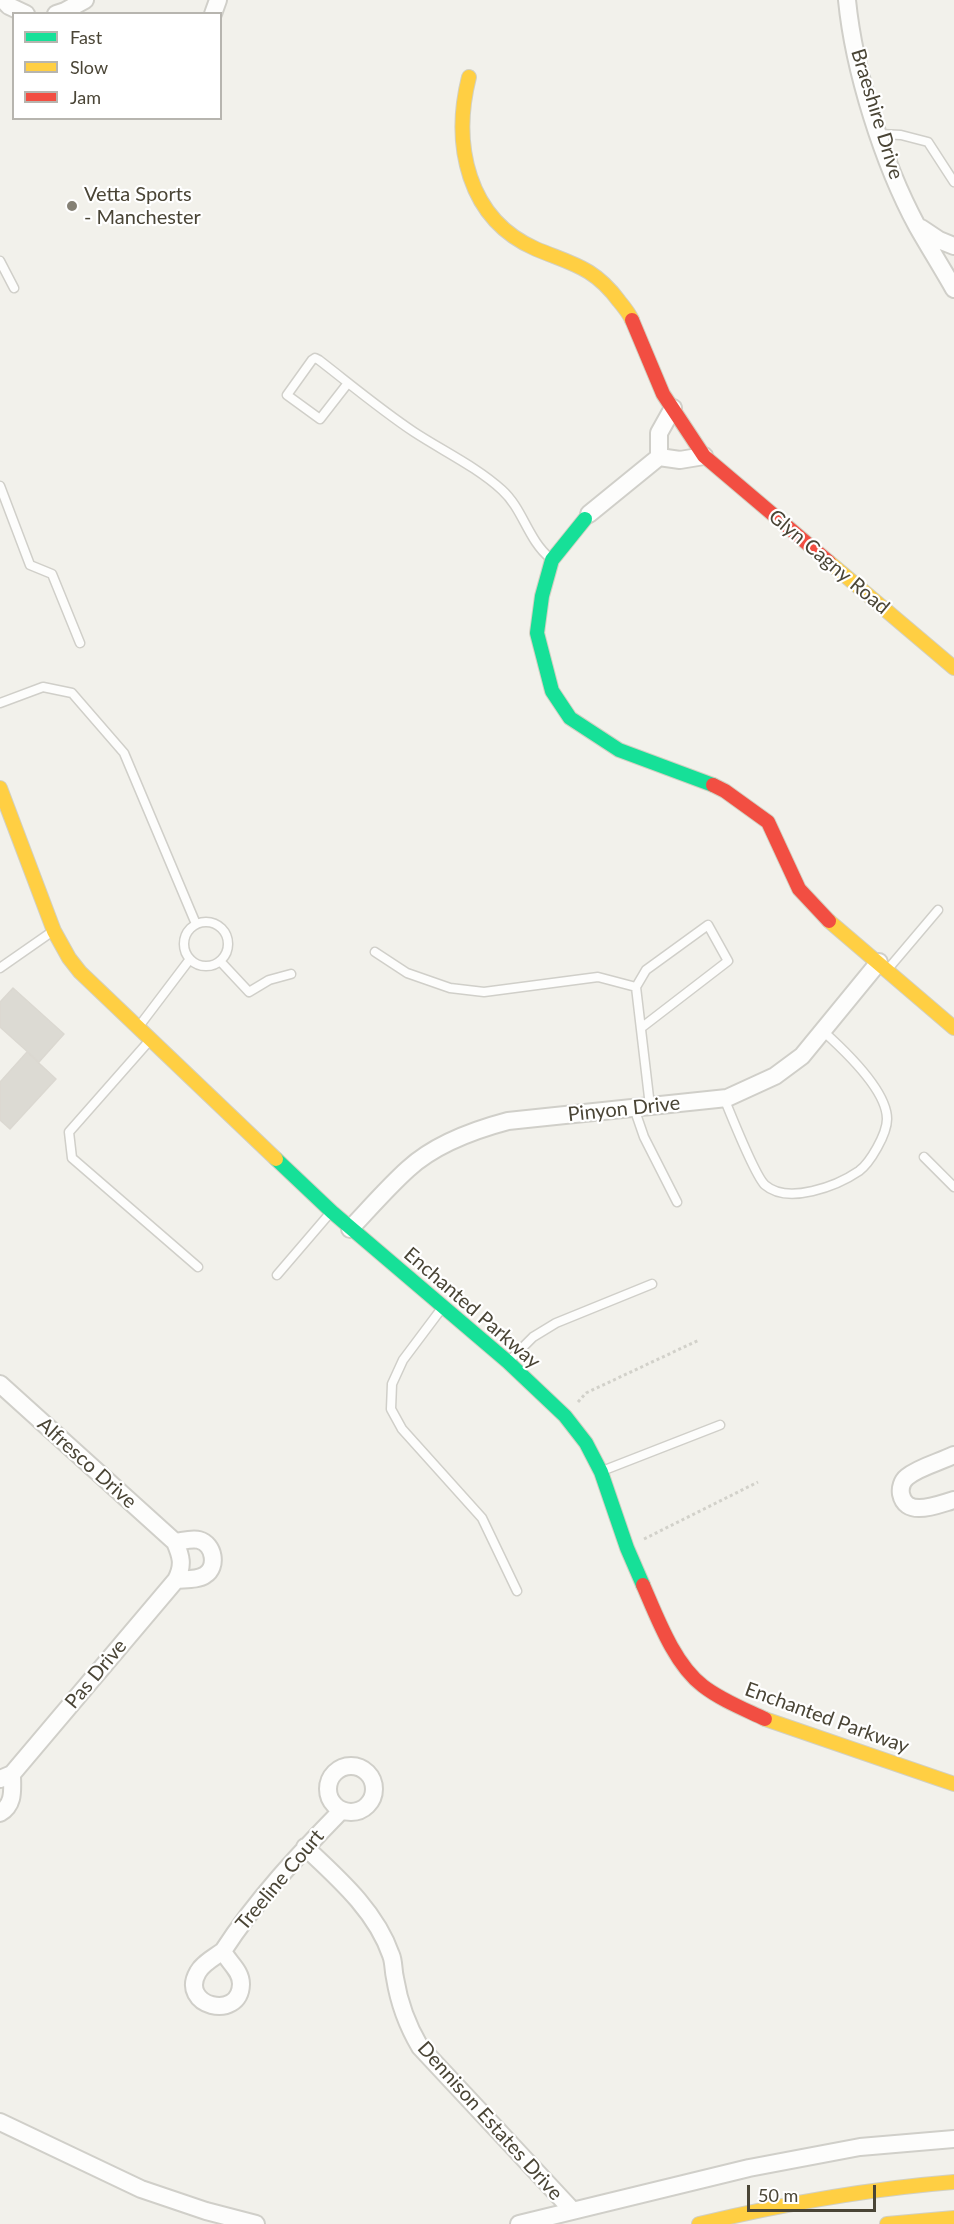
<!DOCTYPE html>
<html>
<head>
<meta charset="utf-8">
<style>
  body { margin:0 }
  #map { position:relative; width:954px; height:2224px; overflow:hidden; background:#f2f1eb; font-family:Lato,sans-serif }
  canvas { display:block }
  .legend { position:absolute; left:12px; top:12px; width:210px; height:108px; box-sizing:border-box; background:#fff; border:2px solid #b7b5af; margin:0; padding:8px 10px; list-style:none; font-size:18px; color:#4a4536 }
  .legend li { display:flex; align-items:center; gap:12px; height:30px }
  .legend b { width:30px; border:2px solid #b7b5af }
  .scale { position:absolute; left:747px; top:2185px; width:129px; height:27px; box-sizing:border-box; border:3px solid #4a4536; border-top:0; padding-left:8px; font-size:18px; line-height:21px; white-space:nowrap; color:#4a4536; -webkit-text-stroke:4px #fff; paint-order:stroke }
</style>
</head>
<body>
<div id="map">
<canvas width="954" height="2224"></canvas>
<ul class="legend">
<li><b style="height:8px;background:#16e098"></b>Fast</li>
<li><b style="height:8px;background:#ffcf43"></b>Slow</li>
<li><b style="height:8px;background:#f24e42"></b>Jam</li>
</ul>
<div class="scale">50 m</div>
</div>
<script>
const ctx = document.querySelector('canvas').getContext('2d');
ctx.lineJoin = 'round';
function paint(path, color) { ctx.fillStyle = color; ctx.fill(path, 'evenodd'); }
function strokePath(path, color, width, dash) { ctx.strokeStyle = color; ctx.lineWidth = width; ctx.lineCap = dash ? 'butt' : 'round'; ctx.setLineDash(dash || []); ctx.stroke(path); }
function drawText(font, color, halo, rows, align = 'center') {
  ctx.font = font + ' Lato,sans-serif'; ctx.lineWidth = 4.5; ctx.setLineDash([]); ctx.textBaseline = 'middle'; ctx.strokeStyle = halo; ctx.fillStyle = color; for (const [text, x, y, turn = 0] of rows) {
    ctx.save(); ctx.translate(x, y); ctx.rotate((+turn || 0) * Math.PI / 180); ctx.textAlign = isNaN(turn) ? turn : align; if (halo) ctx.strokeText(text, 0, 0); ctx.fillText(text, 0, 0); ctx.restore();
  }
}
const building = new Path2D(`
  M13,988L64,1034L39,1062L0,1027V1002Z
  M27,1052L56,1079L10,1129L0,1120V1082Z`);
paint(building, '#dcdad3');
strokePath(building, '#dbd8d1', 1.5);
const lane = new Path2D(`
  M879,134L901,135L928,142L954,182
  M0,261L14,288
  M348,383L320,419L287,395L312,360L315,358L319,360C350,384 381,410 414,432C443,451 477,467 502,490C523,509 528,540 550,558
  M0,486L30,565L52,574L80,643
  M0,703L43,687L72,693L124,753L196,924
  M184 944a22 22 0 1 1 44 0a22 22 0 1 1-44 0Z
  M375,952L407,973L450,988L484,992L598,977L636,987
  M220,961L249,992L269,980L291,974
  M0,968L53,931
  M888,969L938,910
  M140,1025L190,959
  M641,1028L728,961L708,925L646,970L636,987L650,1106
  M150,1040L69,1132L72,1158L198,1267
  M724,1098C731,1115 755,1176 765,1185C788,1205 837,1186 859,1171C870,1163 887,1134 887,1119C887,1090 844,1050 824,1032
  M634,1108L644,1137L677,1202
  M924,1157L954,1187
  M277,1275L331,1212
  M442,1308L403,1360L392,1384L391,1409L402,1429L482,1518L517,1591
  M510,1360L533,1337L556,1323L652,1284
  M602,1471L720,1425`);
const street = new Path2D(`
  M3,0L9,6L26,14
  M847,0C854,71 883,163 917,226C929,247 942,268 954,289
  M56,14L65,11L85,0
  M213,14L218,0
  M921,228L939,240L954,246
  M659,457V433L673,408
  M589,514L659,457L680,460L704,456
  M350,1229C369,1209 388,1187 408,1169C435,1144 474,1130 508,1121L727,1098L775,1076L802,1056L879,962
  M0,1384L175,1542C181,1556 184,1565 176,1580L12,1774L0,1779
  M954,1455C940,1462 919,1467 907,1477C902,1481 900,1488 901,1494C906,1519 939,1504 954,1500
  M175,1542C183,1541 192,1538 199,1540C214,1544 218,1567 205,1575C198,1580 185,1579 176,1580
  M328 1789a23 23 0 1 1 46 0a23 23 0 1 1-46 0Z
  M0,1813C15,1804 12,1789 12,1774
  M305,1847C338,1878 376,1911 391,1955C394,1962 393,1970 395,1978C399,2003 407,2025 420,2047L573,2211
  M223,1951C256,1900 298,1855 341,1811
  M223,1951C228,1962 241,1970 241,1984C240,2022 178,2006 198,1972C203,1963 215,1957 223,1951Z
  M0,2122L141,2189L206,2211L256,2224
  M519,2224L749,2168L860,2147L954,2139`);
const fast = new Path2D(`
  M585,519L552,560L542,596L537,633L552,691L570,718L619,750L713,785
  M276,1159L332,1212L508,1362L565,1416L586,1443L601,1472L627,1548L643,1585`);
const slow = new Path2D(`
  M469,77C452,144 467,219 536,249C572,264 594,267 619,301C624,307 629,313 632,320
  M829,562L954,668
  M0,788L54,931L69,958L80,972L276,1159
  M829,921L954,1028
  M765,1719L954,1784
  M699,2224C783,2204 868,2189 954,2182
  M887,2224L954,2218`);
const jam = new Path2D(`
  M632,320L663,394L704,456L829,562
  M713,785L725,791L768,822L799,889L829,921
  M643,1585C657,1617 674,1664 703,1686C721,1700 744,1709 765,1719`);
strokePath(lane, '#d0cfc9', 11);
strokePath(street, '#d0cfc9', 20);
strokePath(fast, '#d2d0c2', 16);
strokePath(slow, '#d2d0c2', 16);
strokePath(jam, '#d2d0c2', 16);
strokePath(new Path2D(`
  M578,1402L586,1393L699,1340
  M644,1539L758,1482`), '#d2d1ca', 3, [3, 3]);
strokePath(lane, '#fdfdfc', 8);
strokePath(street, '#fdfdfc', 16);
strokePath(fast, '#16e098', 14);
strokePath(slow, '#ffcf43', 14);
strokePath(jam, '#f24e42', 14);
for (const [x, y, r, color] of [
  [72,206,6,"#858175"]
]) { const dot = new Path2D(); dot.arc(x, y, r, 0, 2 * Math.PI); ctx.fillStyle = color; ctx.fill(dot); strokePath(dot, '#fff', 2); }
drawText('20px', '#4a4536', '#fff', [
  ["Braeshire Drive",877,114,73],
  ["Glyn Cagny Road",829,562,40],
  ["Pinyon Drive",624,1109,-6],
  ["Enchanted Parkway",472,1308,41],
  ["Alfresco Drive",87,1463,42],
  ["Pas Drive",96,1674,-50],
  ["Enchanted Parkway",827,1718,20],
  ["Treeline Court",280,1880,-50],
  ["Dennison Estates Drive",490,2121,48]
]);
drawText('20px', '#4a4536', '#fff', [
  ["Vetta Sports",84,195],
  ["- Manchester",84,218]
], 'left');
</script>
</body>
</html>
